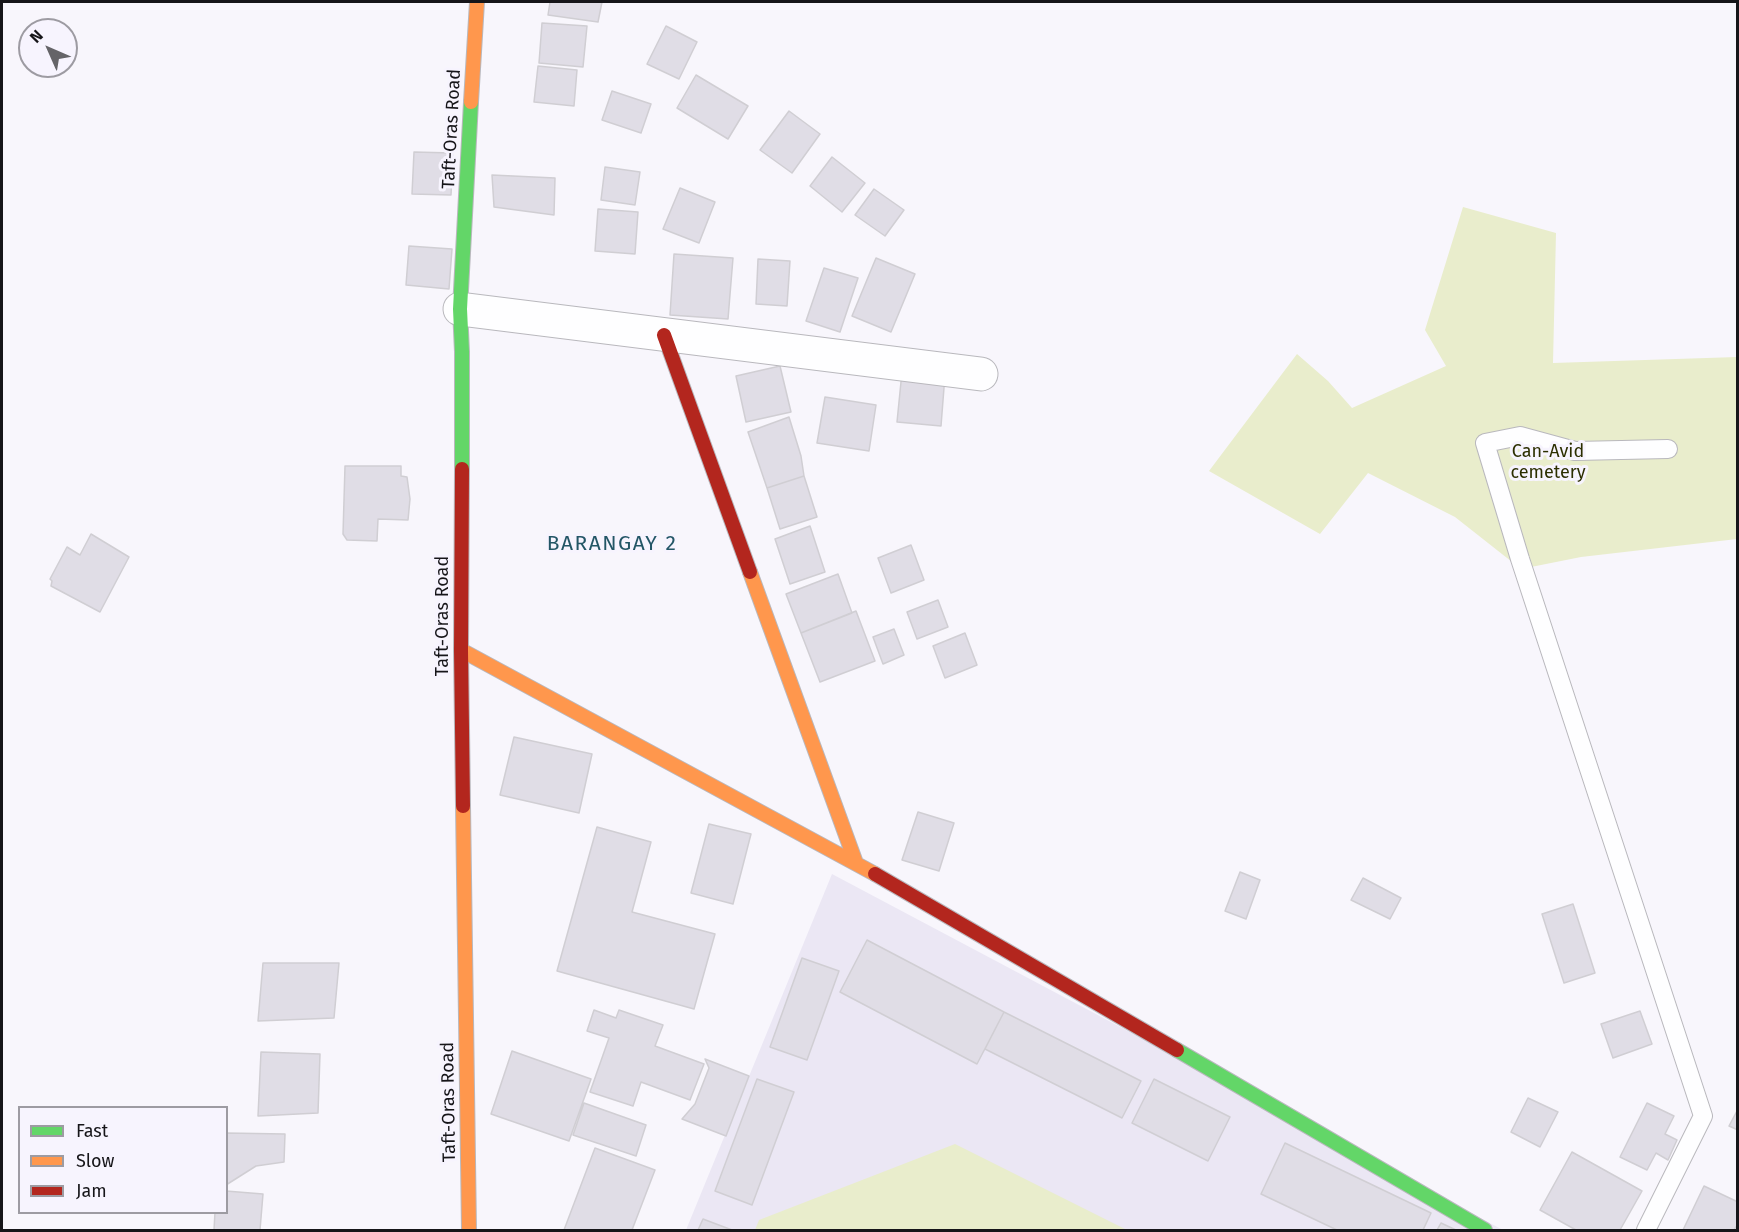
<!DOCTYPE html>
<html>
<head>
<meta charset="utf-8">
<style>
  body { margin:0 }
  #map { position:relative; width:1739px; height:1232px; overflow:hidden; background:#f8f6fc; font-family:"Fira Sans",sans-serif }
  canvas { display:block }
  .frame { position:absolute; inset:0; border:3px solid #161519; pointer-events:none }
  .legend { position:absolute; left:18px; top:1106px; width:210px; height:108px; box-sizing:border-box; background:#f7f4fe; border:2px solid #9d9ba2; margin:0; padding:8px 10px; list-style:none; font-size:18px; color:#161519 }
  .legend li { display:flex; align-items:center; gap:12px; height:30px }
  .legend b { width:30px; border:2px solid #9d9ba2 }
  .north { position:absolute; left:18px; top:18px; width:60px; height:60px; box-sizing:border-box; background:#f7f4fe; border:2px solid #9d9ba2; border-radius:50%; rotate:315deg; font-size:16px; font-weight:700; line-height:24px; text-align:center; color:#161519 }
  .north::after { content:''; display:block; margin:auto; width:21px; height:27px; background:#656468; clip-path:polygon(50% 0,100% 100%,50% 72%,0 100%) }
</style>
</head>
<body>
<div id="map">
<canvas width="1739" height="1232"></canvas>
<div class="frame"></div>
<ul class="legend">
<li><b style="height:8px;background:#63d668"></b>Fast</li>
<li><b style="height:8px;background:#ff974d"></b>Slow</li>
<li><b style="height:8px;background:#b3261e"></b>Jam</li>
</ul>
<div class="north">N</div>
</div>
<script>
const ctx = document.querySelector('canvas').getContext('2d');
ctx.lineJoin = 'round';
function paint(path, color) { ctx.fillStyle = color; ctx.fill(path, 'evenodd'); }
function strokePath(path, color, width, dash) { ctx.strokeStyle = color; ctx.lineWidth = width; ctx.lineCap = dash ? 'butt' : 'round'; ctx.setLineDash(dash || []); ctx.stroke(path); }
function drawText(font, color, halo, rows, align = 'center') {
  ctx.font = font + ' "Fira Sans",sans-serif'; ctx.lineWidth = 6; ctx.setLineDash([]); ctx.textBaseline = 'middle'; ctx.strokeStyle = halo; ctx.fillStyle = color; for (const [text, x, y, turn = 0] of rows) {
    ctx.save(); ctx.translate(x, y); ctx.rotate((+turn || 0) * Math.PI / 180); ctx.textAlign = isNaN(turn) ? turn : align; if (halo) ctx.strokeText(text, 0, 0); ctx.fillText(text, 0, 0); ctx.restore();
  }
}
paint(new Path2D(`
  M832,874L1503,1230H686Z`), '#ebe7f4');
paint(new Path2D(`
  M1463,207L1556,233L1553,363L1737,357V539L1581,557L1521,569L1455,517L1368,473L1320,534L1209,471L1297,354L1328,381L1352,408L1446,366L1425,330Z
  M955,1144L1127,1230H755L759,1220Z`), '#e9edcc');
const building = new Path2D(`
  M550,2H602L598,22L548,15Z
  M542,23L587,26L583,67L539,63Z
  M666,26L697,42L679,79L647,64Z
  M538,66L577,70L574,106L534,102Z
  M696,75L748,106L728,139L677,108Z
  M612,91L651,104L641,133L602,120Z
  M789,111L820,134L792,173L760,150Z
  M414,152L453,153L451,195L412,194Z
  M832,157L865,183L842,212L810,186Z
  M605,167L640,172L635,205L601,200Z
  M492,175L555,178L554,215L494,207Z
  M680,188L715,202L699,243L663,229Z
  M874,189L904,210L885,236L855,215Z
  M598,209L638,212L635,254L595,251Z
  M409,246L452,249L449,289L406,285Z
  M674,254L733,258L728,319L670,315Z
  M876,258L915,274L891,332L852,316Z
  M758,259L790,261L787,306L756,304Z
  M824,268L858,278L840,332L806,321Z
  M780,366L791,412L746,422L736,376Z
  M902,372L945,375L941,426L897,422Z
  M825,397L876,405L869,451L817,443Z
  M789,417L801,456L804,476L767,488L748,432Z
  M345,466H401V476L407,477L410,499L408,520L378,519L377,541L347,540L343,534Z
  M804,476L817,517L780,529L767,488Z
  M810,526L825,572L790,584L775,539Z
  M91,534L129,557L100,612L51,586L52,581L50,579L67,547L80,555Z
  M911,545L924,580L891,593L878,558Z
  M838,574L852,613L801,633L786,594Z
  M938,600L948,627L917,639L907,612Z
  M856,611L875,661L820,682L801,633Z
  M894,629L904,655L883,664L873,637Z
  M965,633L977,665L945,678L933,646Z
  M514,737L592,754L579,813L500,795Z
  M918,812L954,823L939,871L902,860Z
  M709,824L751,834L733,904L691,893Z
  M597,827L651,842L632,912L715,934L694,1009L557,971Z
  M1240,872L1260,880L1246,919L1225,911Z
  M1363,878L1401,898L1390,919L1351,900Z
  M1573,904L1595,973L1564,983L1542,914Z
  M867,940L1004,1012L977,1064L840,992Z
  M802,958L839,971L807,1060L770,1047Z
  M263,963H339L334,1018L258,1021Z
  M594,1010L616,1018L619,1010L663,1025L655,1046L704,1064L690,1100L641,1082L633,1106L590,1092L609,1038L587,1031Z
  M1640,1011L1652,1044L1613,1058L1601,1024Z
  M1004,1012L1141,1081L1122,1118L985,1049Z
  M512,1051L591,1079L569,1141L491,1114Z
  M261,1052L320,1054L318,1113L258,1116Z
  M705,1059L749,1076L726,1136L682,1119L695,1104L709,1068Z
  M757,1079L794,1092L752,1205L715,1191Z
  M1154,1079L1230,1117L1208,1161L1132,1123Z
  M1528,1098L1558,1112L1540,1147L1511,1132Z
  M584,1103L646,1125L636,1156L573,1135Z
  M1647,1103L1674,1116L1665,1134L1677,1140L1668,1160L1656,1153L1647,1170L1620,1157Z
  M1738,1109V1130L1729,1126Z
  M226,1133L285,1134L284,1162L256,1166L226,1185Z
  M1285,1143L1431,1213L1423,1230H1337L1261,1194Z
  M595,1148L655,1170L632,1230H564Z
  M1572,1152L1642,1191L1620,1230H1576L1540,1210Z
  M1704,1186L1738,1202V1224L1734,1230H1683Z
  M226,1191L263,1194L260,1230H214L215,1212H226Z
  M703,1219L732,1230H698Z
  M1441,1223L1456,1230H1437Z`);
paint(building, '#e0dde6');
strokePath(building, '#d0ced3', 1.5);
const lane = new Path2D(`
  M1646,1230L1703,1116L1520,559L1485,443L1520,436L1575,451L1668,449`);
const street = new Path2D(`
  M460,309L981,374`);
const fast = new Path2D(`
  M462,469V352L460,309L471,102
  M1177,1050L1485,1230`);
const slow = new Path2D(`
  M471,102L477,2
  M750,572L856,863
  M461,650L875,874
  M463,806L469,1230`);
const jam = new Path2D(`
  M664,335L750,572
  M462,469L461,650L463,806
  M875,874L1177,1050`);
strokePath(lane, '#b9b8bd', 20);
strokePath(street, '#b9b8bd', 35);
strokePath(fast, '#b9b8bd', 16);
strokePath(slow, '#b9b8bd', 16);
strokePath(jam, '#b9b8bd', 16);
strokePath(lane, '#fefeff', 18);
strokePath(street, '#fefeff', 33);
strokePath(fast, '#63d668', 14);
strokePath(slow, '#ff974d', 14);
strokePath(jam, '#b3261e', 14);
drawText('18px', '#161519', '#f7f4fe', [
  ["Taft-Oras Road",452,129,-87],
  ["Taft-Oras Road",443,616,-90],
  ["Taft-Oras Road",449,1102,-91]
]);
drawText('18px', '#2c2f00', '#f7f4fe', [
  ["Can-Avid",1548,452],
  ["cemetery",1548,473]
]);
ctx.letterSpacing = '1.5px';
drawText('21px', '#235666', '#f7f4fe', [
  ["BARANGAY 2",612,544]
]);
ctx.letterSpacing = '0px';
</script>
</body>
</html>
